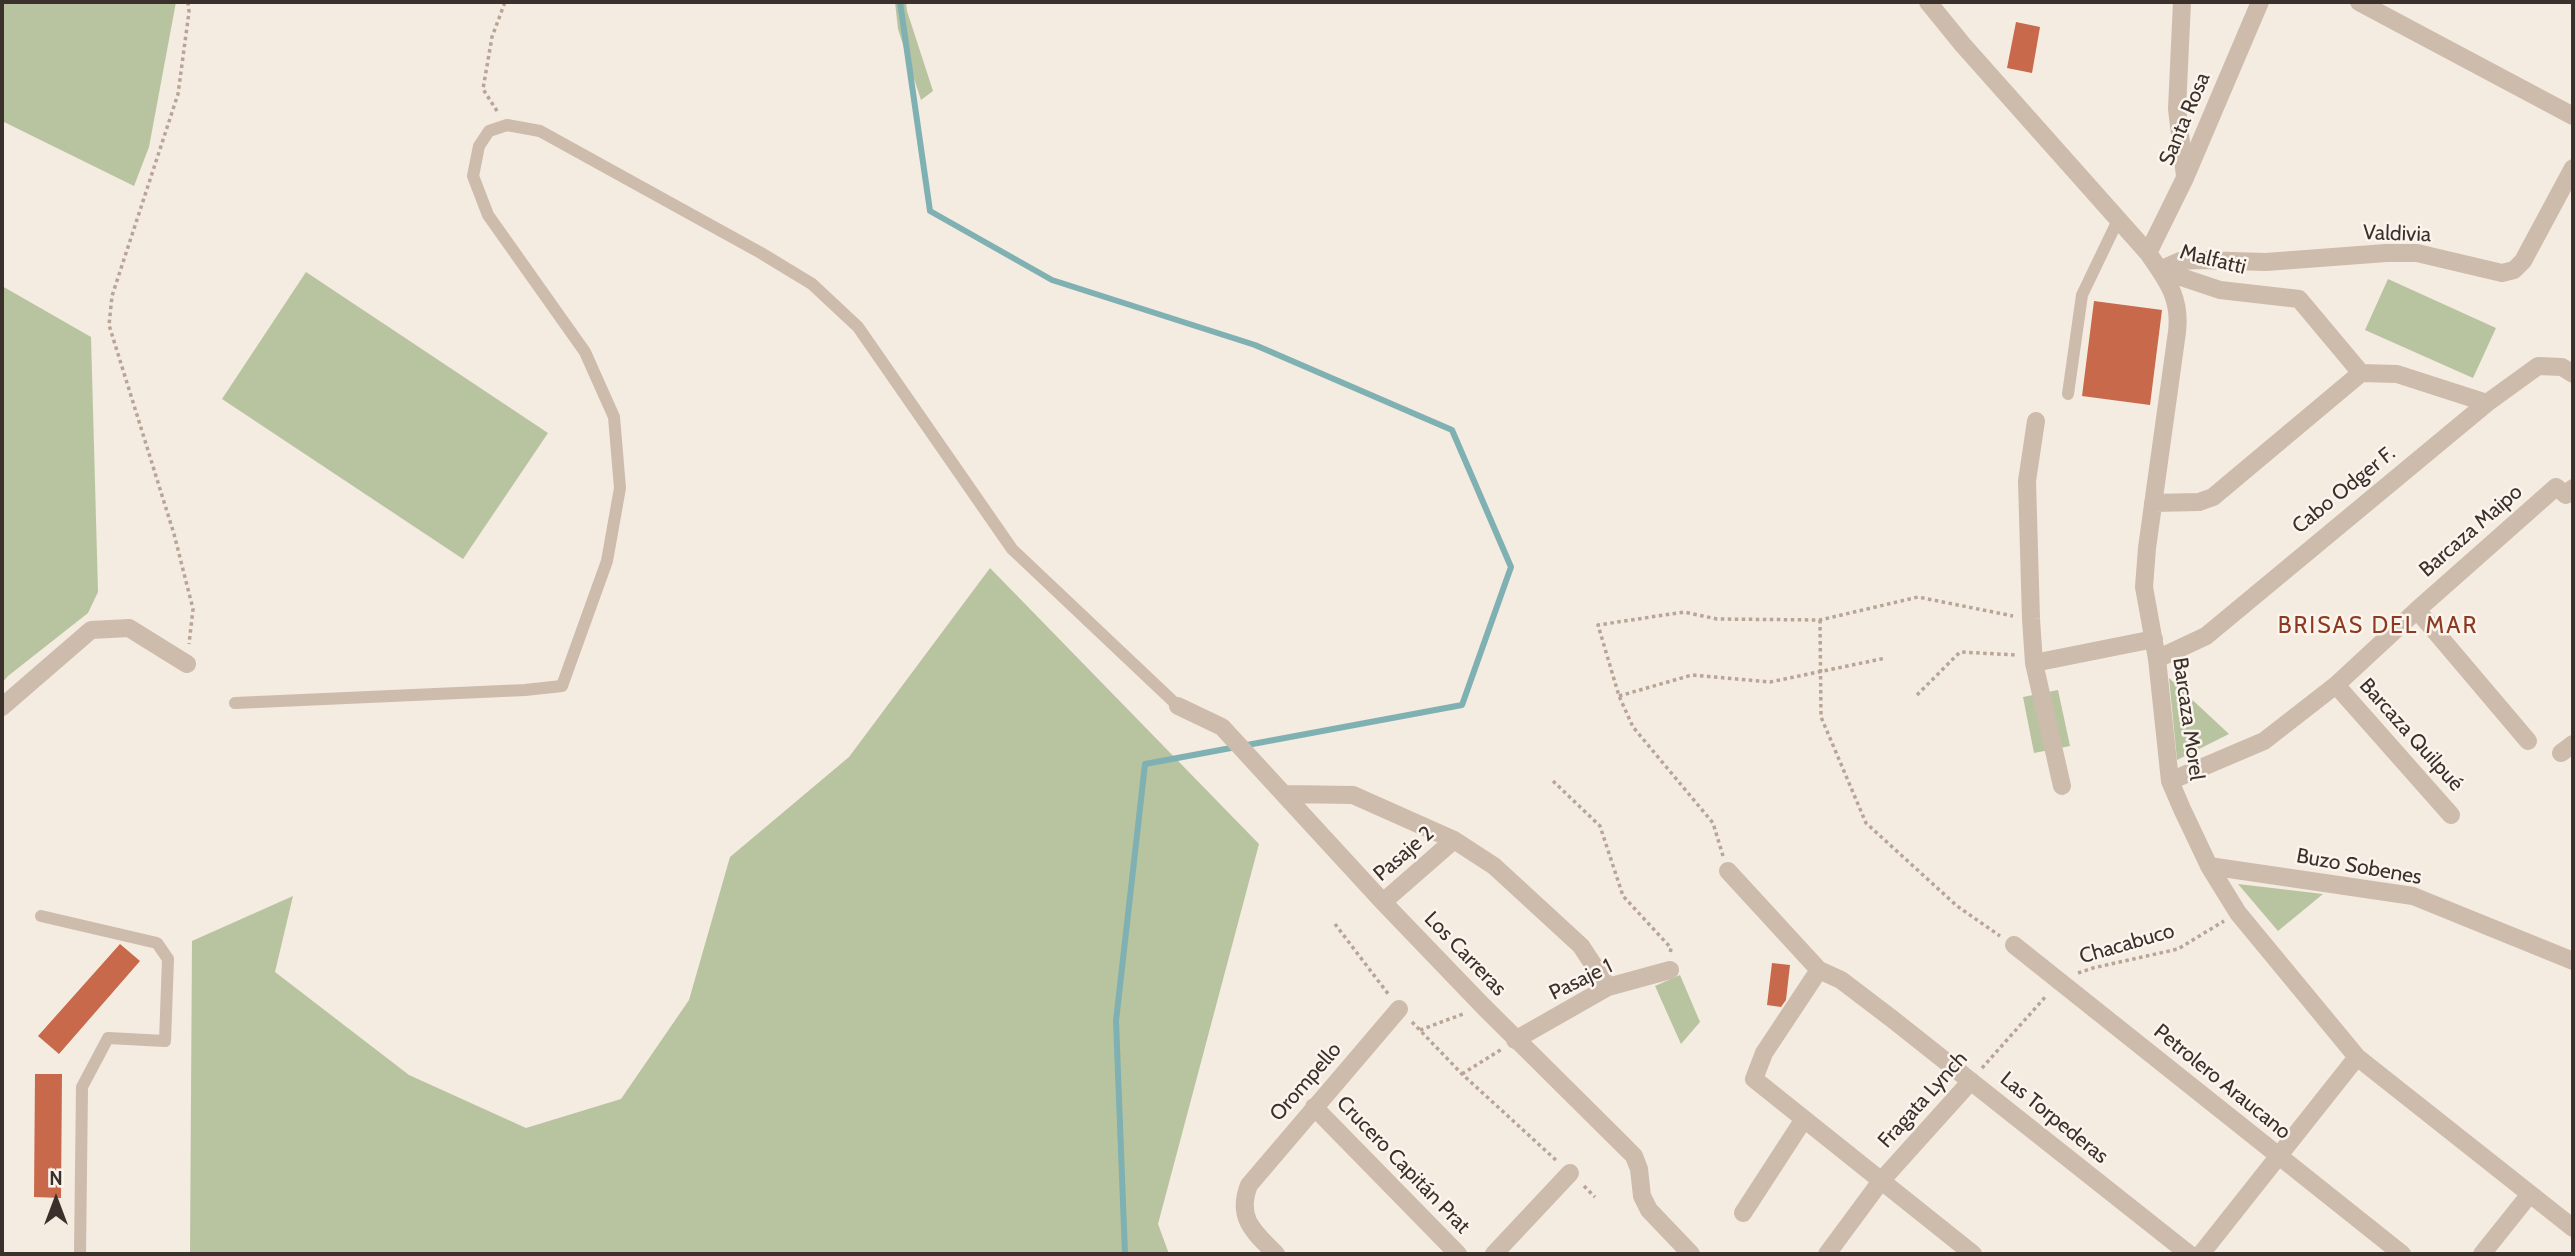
<!DOCTYPE html>
<html>
<head>
<meta charset="utf-8">
<style>
  body { margin:0 }
  #map { position:relative; width:2575px; height:1256px; overflow:hidden; background:#f4ebe1; font-family:Cabin,sans-serif }
  canvas { display:block }
  .frame { position:absolute; inset:0; border:4px solid #3b302b; pointer-events:none }
  .north { position:absolute; left:21px; top:1165px; width:70px; height:70px; -webkit-text-stroke:5px #fbf5ee; paint-order:stroke; rotate:0deg; font-size:19px; font-weight:700; line-height:28px; text-align:center; color:#3b302b }
  .north::after { content:''; display:block; margin:auto; width:24px; height:32px; background:#3b302b; clip-path:polygon(50% 0,100% 100%,50% 72%,0 100%) }
</style>
</head>
<body>
<div id="map">
<canvas width="2575" height="1256"></canvas>
<div class="frame"></div>
<div class="north">N</div>
</div>
<script>
const ctx = document.querySelector('canvas').getContext('2d');
ctx.lineJoin = 'round';
function paint(path, color) { ctx.fillStyle = color; ctx.fill(path, 'evenodd'); }
function strokePath(path, color, width, dash) { ctx.strokeStyle = color; ctx.lineWidth = width; ctx.lineCap = dash ? 'butt' : 'round'; ctx.setLineDash(dash || []); ctx.stroke(path); }
function drawText(font, color, halo, rows, align = 'center') {
  ctx.font = font + ' Cabin,sans-serif'; ctx.lineWidth = 5; ctx.setLineDash([]); ctx.textBaseline = 'middle'; ctx.strokeStyle = halo; ctx.fillStyle = color; for (const [text, x, y, turn = 0] of rows) {
    ctx.save(); ctx.translate(x, y); ctx.rotate((+turn || 0) * Math.PI / 180); ctx.textAlign = isNaN(turn) ? turn : align; if (halo) ctx.strokeText(text, 0, 0); ctx.fillText(text, 0, 0); ctx.restore();
  }
}
paint(new Path2D(`
  M2,2H176L149,147L134,186L2,121Z
  M895,2H906L907,11L933,91L921,100L898,29Z
  M306,272L548,433L463,559L222,399Z
  M2388,279L2496,328L2473,378L2365,330Z
  M2,286L91,337L98,592L88,613L8,676L2,683Z
  M990,568L1259,844L1158,1224L1169,1254H190L192,941L293,896L275,972L409,1075L526,1128L621,1099L689,1000L730,857L849,757Z
  M2169,678L2229,734L2177,760Z
  M2058,690L2070,746L2034,753L2023,697Z
  M2238,884L2323,894L2278,931Z
  M1680,975L1700,1022L1681,1044L1655,986Z`), '#b8c4a0');
strokePath(new Path2D(`
  M900,2L930,211L1052,280L1255,345L1452,430L1511,567L1462,705L1145,764L1116,1021L1125,1254`), '#7fb0b2', 6);
paint(new Path2D(`
  M2016,22L2040,27L2032,73L2007,68Z
  M2094,301L2162,310L2150,405L2082,396Z
  M120,944L140,961L59,1054L38,1036Z
  M1772,963L1790,965L1786,1000L1781,1007L1767,1005Z
  M35,1074H62L61,1198L34,1197Z`), '#c8694b');
strokePath(new Path2D(`
  M188,2L189,12L178,94L112,296L109,325L174,534L193,609L189,644
  M497,111L483,89L492,37L505,2
  M1820,620L1821,717L1866,823L1957,906L2000,936
  M1917,695L1960,652L2017,655
  M1619,696L1692,675L1770,682L1886,658
  M1553,781L1600,826L1623,896L1671,948L1670,954
  M1723,856L1713,823L1633,727L1619,696L1598,625L1684,612L1717,619L1820,620L1918,597L2013,616
  M1335,924L1389,995
  M2078,973L2093,968L2178,949L2224,921
  M1412,1022L1462,1074L1558,1162
  M1420,1030L1463,1014
  M1982,1068L2047,995
  M1462,1074L1502,1049
  M1584,1186L1595,1197`), '#b9a596', 3.5, [3.5, 3.5]);
strokePath(new Path2D(`
  M2068,394L2082,295L2118,220
  M235,703L525,690L562,686L607,561L620,488L614,417L585,352L488,215L473,176L479,146L489,131L507,125L540,131L761,253L812,284L858,327L1012,549L1178,706
  M41,916L157,943L168,959L165,1041L108,1038L82,1087L80,1254`), '#cdbbac', 12);
strokePath(new Path2D(`
  M1928,2L1963,45L2148,253C2167,281 2181,297 2177,332L2147,548L2144,587L2157,659L2170,781L2182,809L2209,866L2238,913L2357,1057L2573,1228
  M2182,2L2177,109L2185,176
  M2359,2L2573,116
  M2148,253L2185,178L2260,2
  M2160,270L2180,261L2199,260L2266,262L2386,253H2417L2502,273L2514,270L2523,261L2573,168
  M2160,270L2220,290L2299,299L2361,373L2397,374L2487,403
  M2036,421L2027,481L2031,619L2034,663L2062,786
  M2153,503L2199,502L2213,497L2361,373
  M2417,610L2528,741
  M2157,659L2206,636L2487,403L2538,366L2562,367L2573,374
  M2034,663L2154,639
  M2336,685L2451,815
  M1178,706L1222,727L1383,902L1483,1006L1620,1142L1634,1156L1639,1169L1642,1196L1649,1210L1691,1254
  M2,707L91,630L129,628L187,664
  M2561,753L2573,744
  M2170,781L2264,741L2336,685L2417,610L2556,487L2566,495L2573,488
  M1286,794L1353,795L1454,840L1494,866L1581,946L1608,987
  M2209,866L2413,896L2573,961
  M1728,871L1819,970L1841,980L1891,1018L2189,1254
  M1383,902L1454,840
  M2014,945L2402,1254
  M1819,970L1764,1053L1754,1079L1973,1254
  M1515,1040L1608,987L1670,970
  M1314,1107L1458,1254
  M1743,1213L1804,1119
  M1276,1254C1254,1232 1236,1218 1249,1185L1399,1009
  M1494,1254L1570,1173
  M1827,1254L1881,1181L1971,1081
  M2201,1254L2357,1057
  M2482,1254L2530,1194`), '#cdbbac', 18);
drawText('21px', '#3b302b', '#fbf5ee', [
  ["Santa Rosa",2185,119,-67],
  ["Valdivia",2397,234,2],
  ["Malfatti",2213,260,14],
  ["Cabo Odger F.",2344,490,-39],
  ["Barcaza Maipo",2471,531,-41],
  ["Barcaza Morel",2188,719,82],
  ["Barcaza Quilpué",2411,735,48],
  ["Pasaje 2",1404,854,-41],
  ["Buzo Sobenes",2359,867,10],
  ["Chacabuco",2127,944,-16],
  ["Los Carreras",1465,954,46],
  ["Pasaje 1",1581,980,-26],
  ["Orompello",1306,1082,-49],
  ["Petrolero Araucano",2222,1082,39],
  ["Fragata Lynch",1923,1100,-48],
  ["Las Torpederas",2054,1118,39],
  ["Crucero Capitán Prat",1403,1165,46]
]);
ctx.letterSpacing = '2px';
drawText('23px', '#8c3b22', '#fbf5ee', [
  ["BRISAS DEL MAR",2378,626]
]);
ctx.letterSpacing = '0px';
</script>
</body>
</html>
